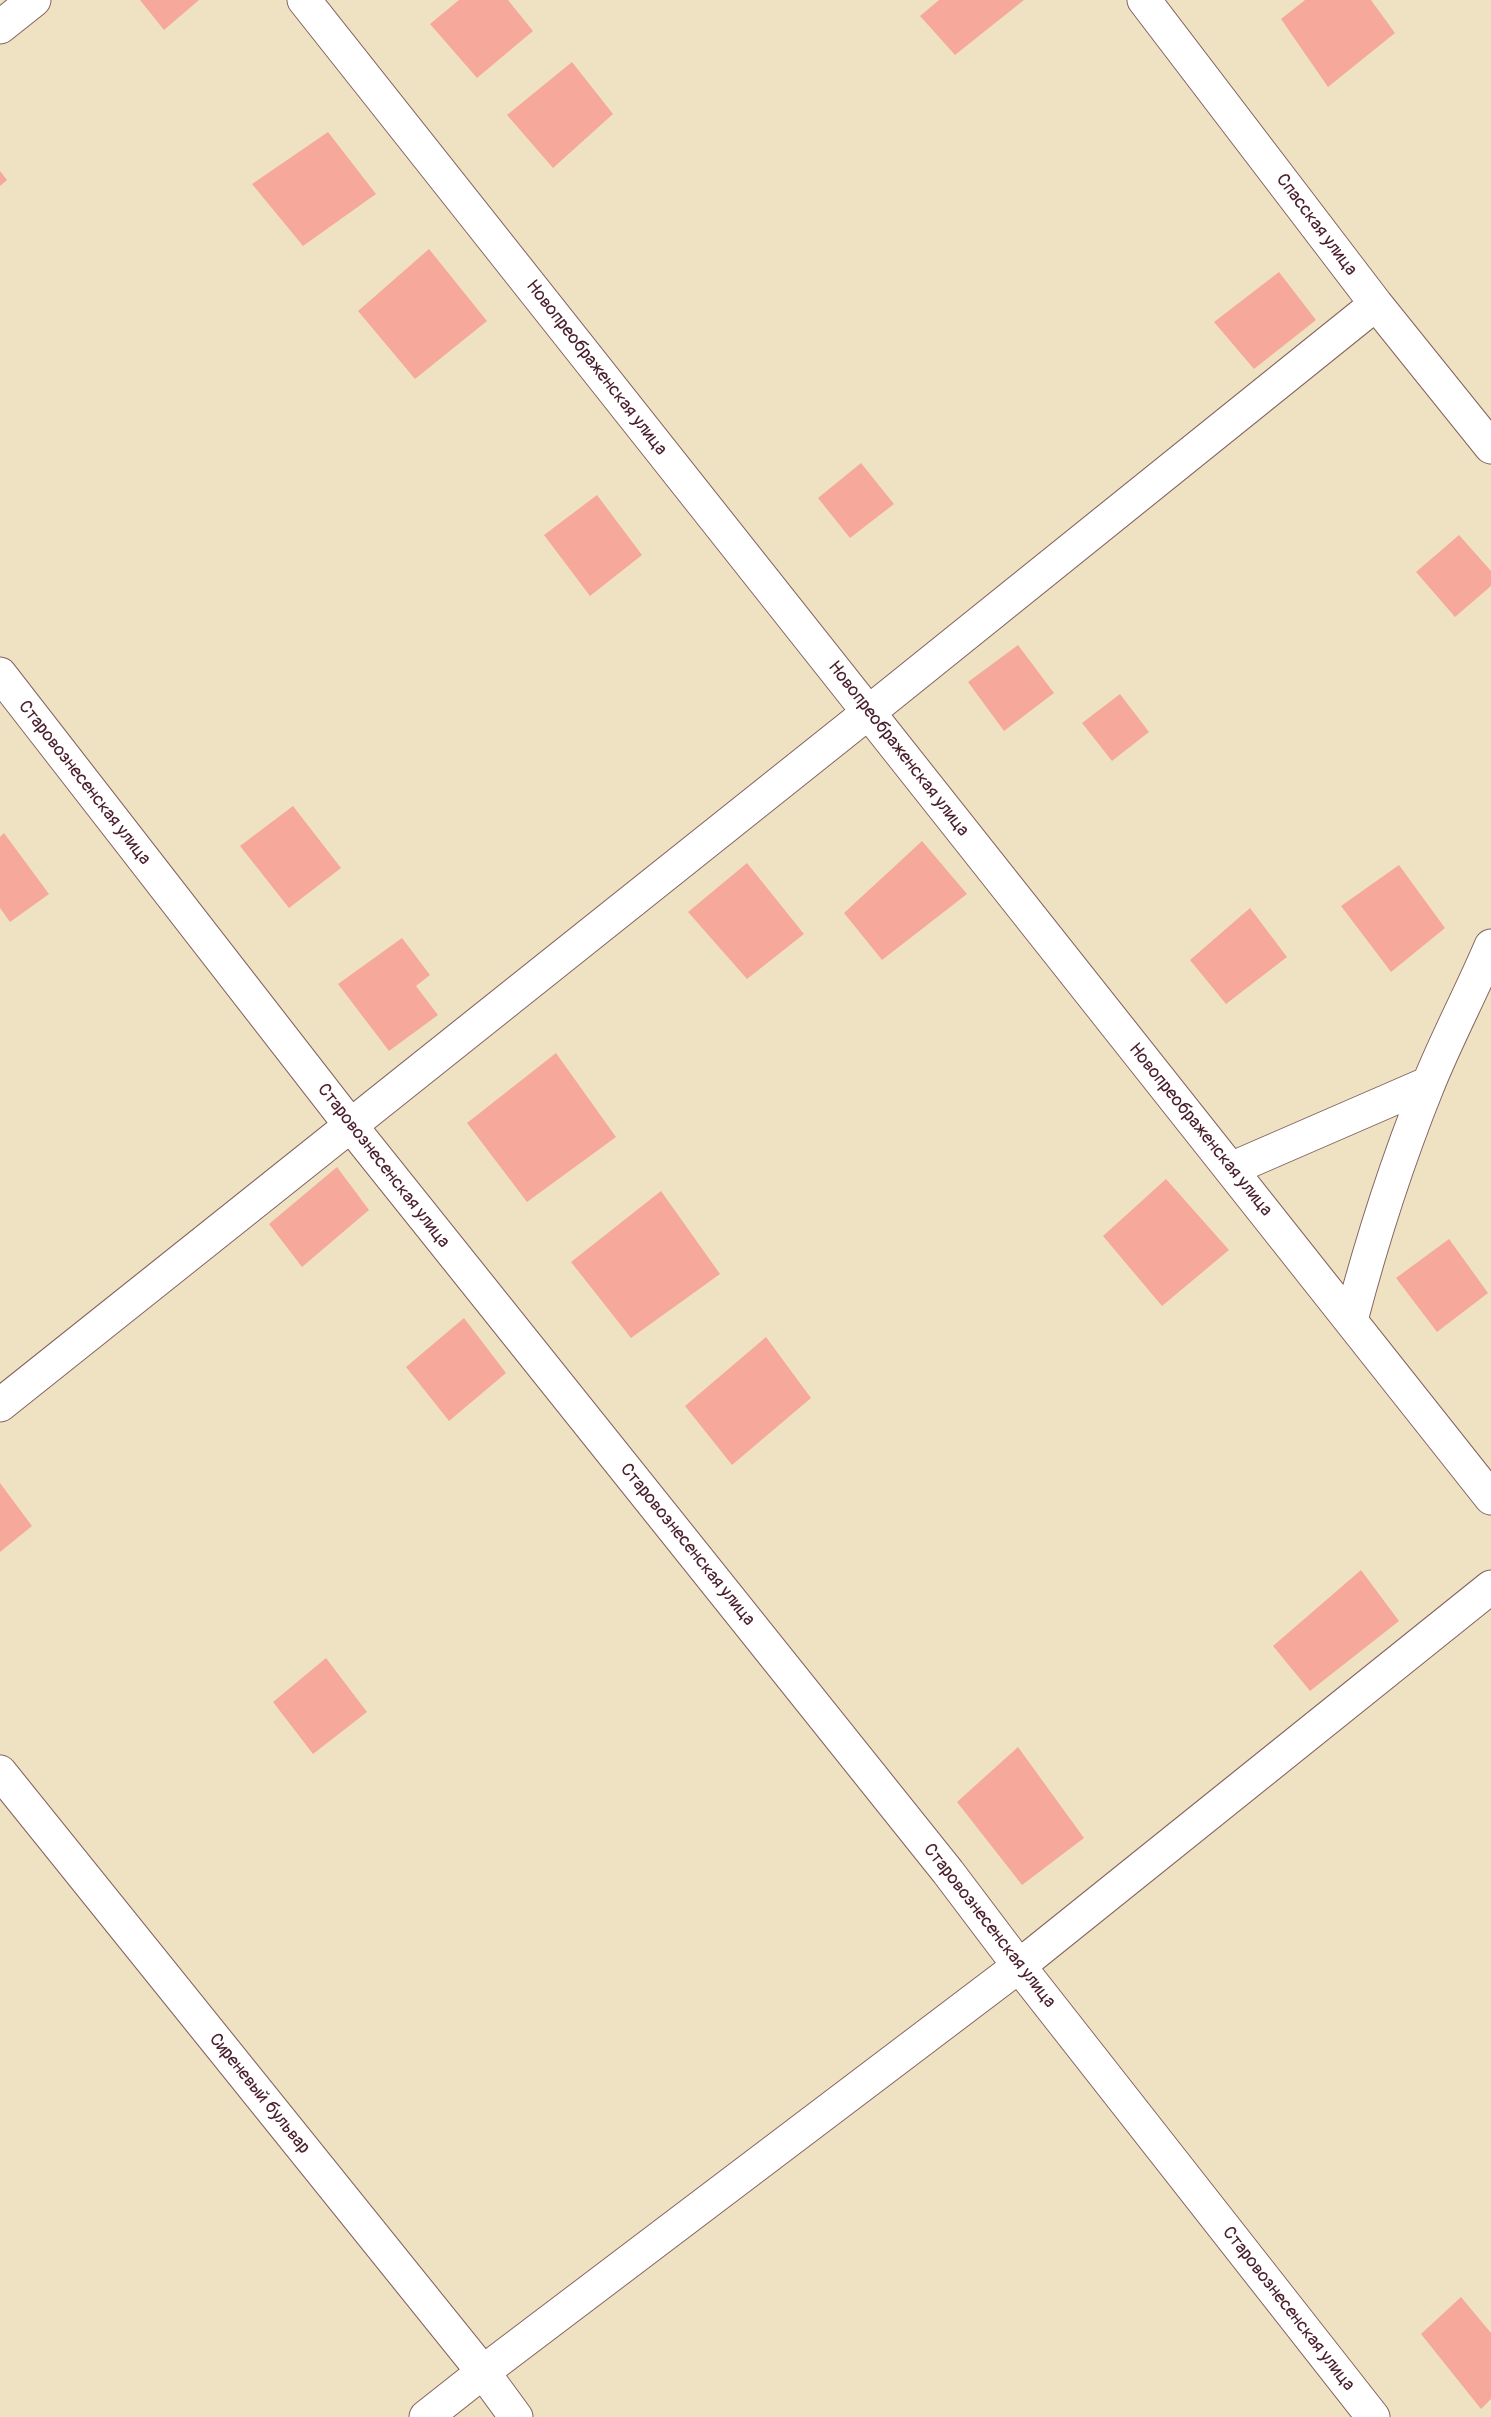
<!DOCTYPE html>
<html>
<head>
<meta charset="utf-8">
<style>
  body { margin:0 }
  canvas { display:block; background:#efe2c3 }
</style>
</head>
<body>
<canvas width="1491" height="2417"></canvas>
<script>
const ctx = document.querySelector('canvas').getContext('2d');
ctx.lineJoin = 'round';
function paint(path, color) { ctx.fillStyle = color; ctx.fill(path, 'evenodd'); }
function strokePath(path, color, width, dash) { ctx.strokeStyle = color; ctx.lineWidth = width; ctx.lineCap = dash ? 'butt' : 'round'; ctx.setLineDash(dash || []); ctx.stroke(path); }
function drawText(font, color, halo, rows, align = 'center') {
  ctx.font = font + ' Pangolin,sans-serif'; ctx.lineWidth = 4.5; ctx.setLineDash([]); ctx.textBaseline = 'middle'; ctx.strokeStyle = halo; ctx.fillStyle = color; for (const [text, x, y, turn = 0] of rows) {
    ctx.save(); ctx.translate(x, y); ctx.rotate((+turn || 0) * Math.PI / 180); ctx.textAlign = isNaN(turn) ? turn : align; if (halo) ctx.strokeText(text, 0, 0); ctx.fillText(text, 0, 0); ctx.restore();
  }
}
paint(new Path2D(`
  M140,0H199L164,30Z
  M459,0H508L533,31L477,78L430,24Z
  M939,0H1024L955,55L920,16Z
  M1305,0H1371L1395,33L1328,87L1281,19Z
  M572,62L613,114L553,168L507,115Z
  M328,132L376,194L303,246L252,184Z
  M0,171L7,180L0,186Z
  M429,249L487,321L415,379L358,311Z
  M1279,272L1316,320L1254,369L1214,322Z
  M861,463L894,504L850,538L818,498Z
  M597,495L642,555L590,596L544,535Z
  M1459,535L1491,571V586L1455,617L1416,572Z
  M1018,645L1054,693L1004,731L968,682Z
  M1120,694L1149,732L1112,761L1082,723Z
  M293,806L341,868L289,908L240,846Z
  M4,833L49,894L10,922L0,908V837Z
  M922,841L967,894L882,960L844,913Z
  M747,863L804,934L747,979L688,912Z
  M1399,865L1445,928L1391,972L1341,906Z
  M1250,908L1287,957L1226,1004L1190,960Z
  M402,938L430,975L416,986L438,1015L389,1051L338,984Z
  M556,1053L616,1137L527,1202L467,1123Z
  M337,1167L369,1210L302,1267L269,1224Z
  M1166,1179L1229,1250L1162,1306L1103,1236Z
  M661,1191L720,1274L631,1338L571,1262Z
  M1449,1239L1488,1293L1437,1332L1396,1278Z
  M464,1318L506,1373L449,1421L406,1367Z
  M766,1337L811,1398L732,1465L685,1406Z
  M0,1483L32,1526L0,1552Z
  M1361,1570L1399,1621L1310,1691L1273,1646Z
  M326,1658L367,1712L313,1754L273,1702Z
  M1018,1747L1084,1838L1022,1885L957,1802Z
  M1461,2297L1491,2333V2399L1481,2409L1421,2334Z`), '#f6a99a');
const minor = new Path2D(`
  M304,0L1491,1498
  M1144,0L1376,304L1491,447
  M0,27L34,0
  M0,674L351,1126L948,1872L1019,1966L1373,2417
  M1231,1169L1429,1083
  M1351,1320C1372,1240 1397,1162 1428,1085C1447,1038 1471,993 1491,946
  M0,1405L869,712L1376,304
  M0,1772L483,2372L516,2417
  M426,2417L483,2372L1019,1966L1491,1587`);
strokePath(minor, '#846360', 35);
strokePath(minor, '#fff', 33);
drawText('18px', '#4a1f2b', '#fff', [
  ["Спасская улица",1316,225,53],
  ["Новопреображенская улица",596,368,52],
  ["Новопреображенская улица",898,749,52],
  ["Старовознесенская улица",84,783,52],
  ["Новопреображенская улица",1200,1130,51],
  ["Старовознесенская улица",383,1166,52],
  ["Старовознесенская улица",687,1545,51],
  ["Старовознесенская улица",989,1926,52],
  ["Сиреневый бульвар",259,2094,51],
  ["Старовознесенская улица",1288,2309,52]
]);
</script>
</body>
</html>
